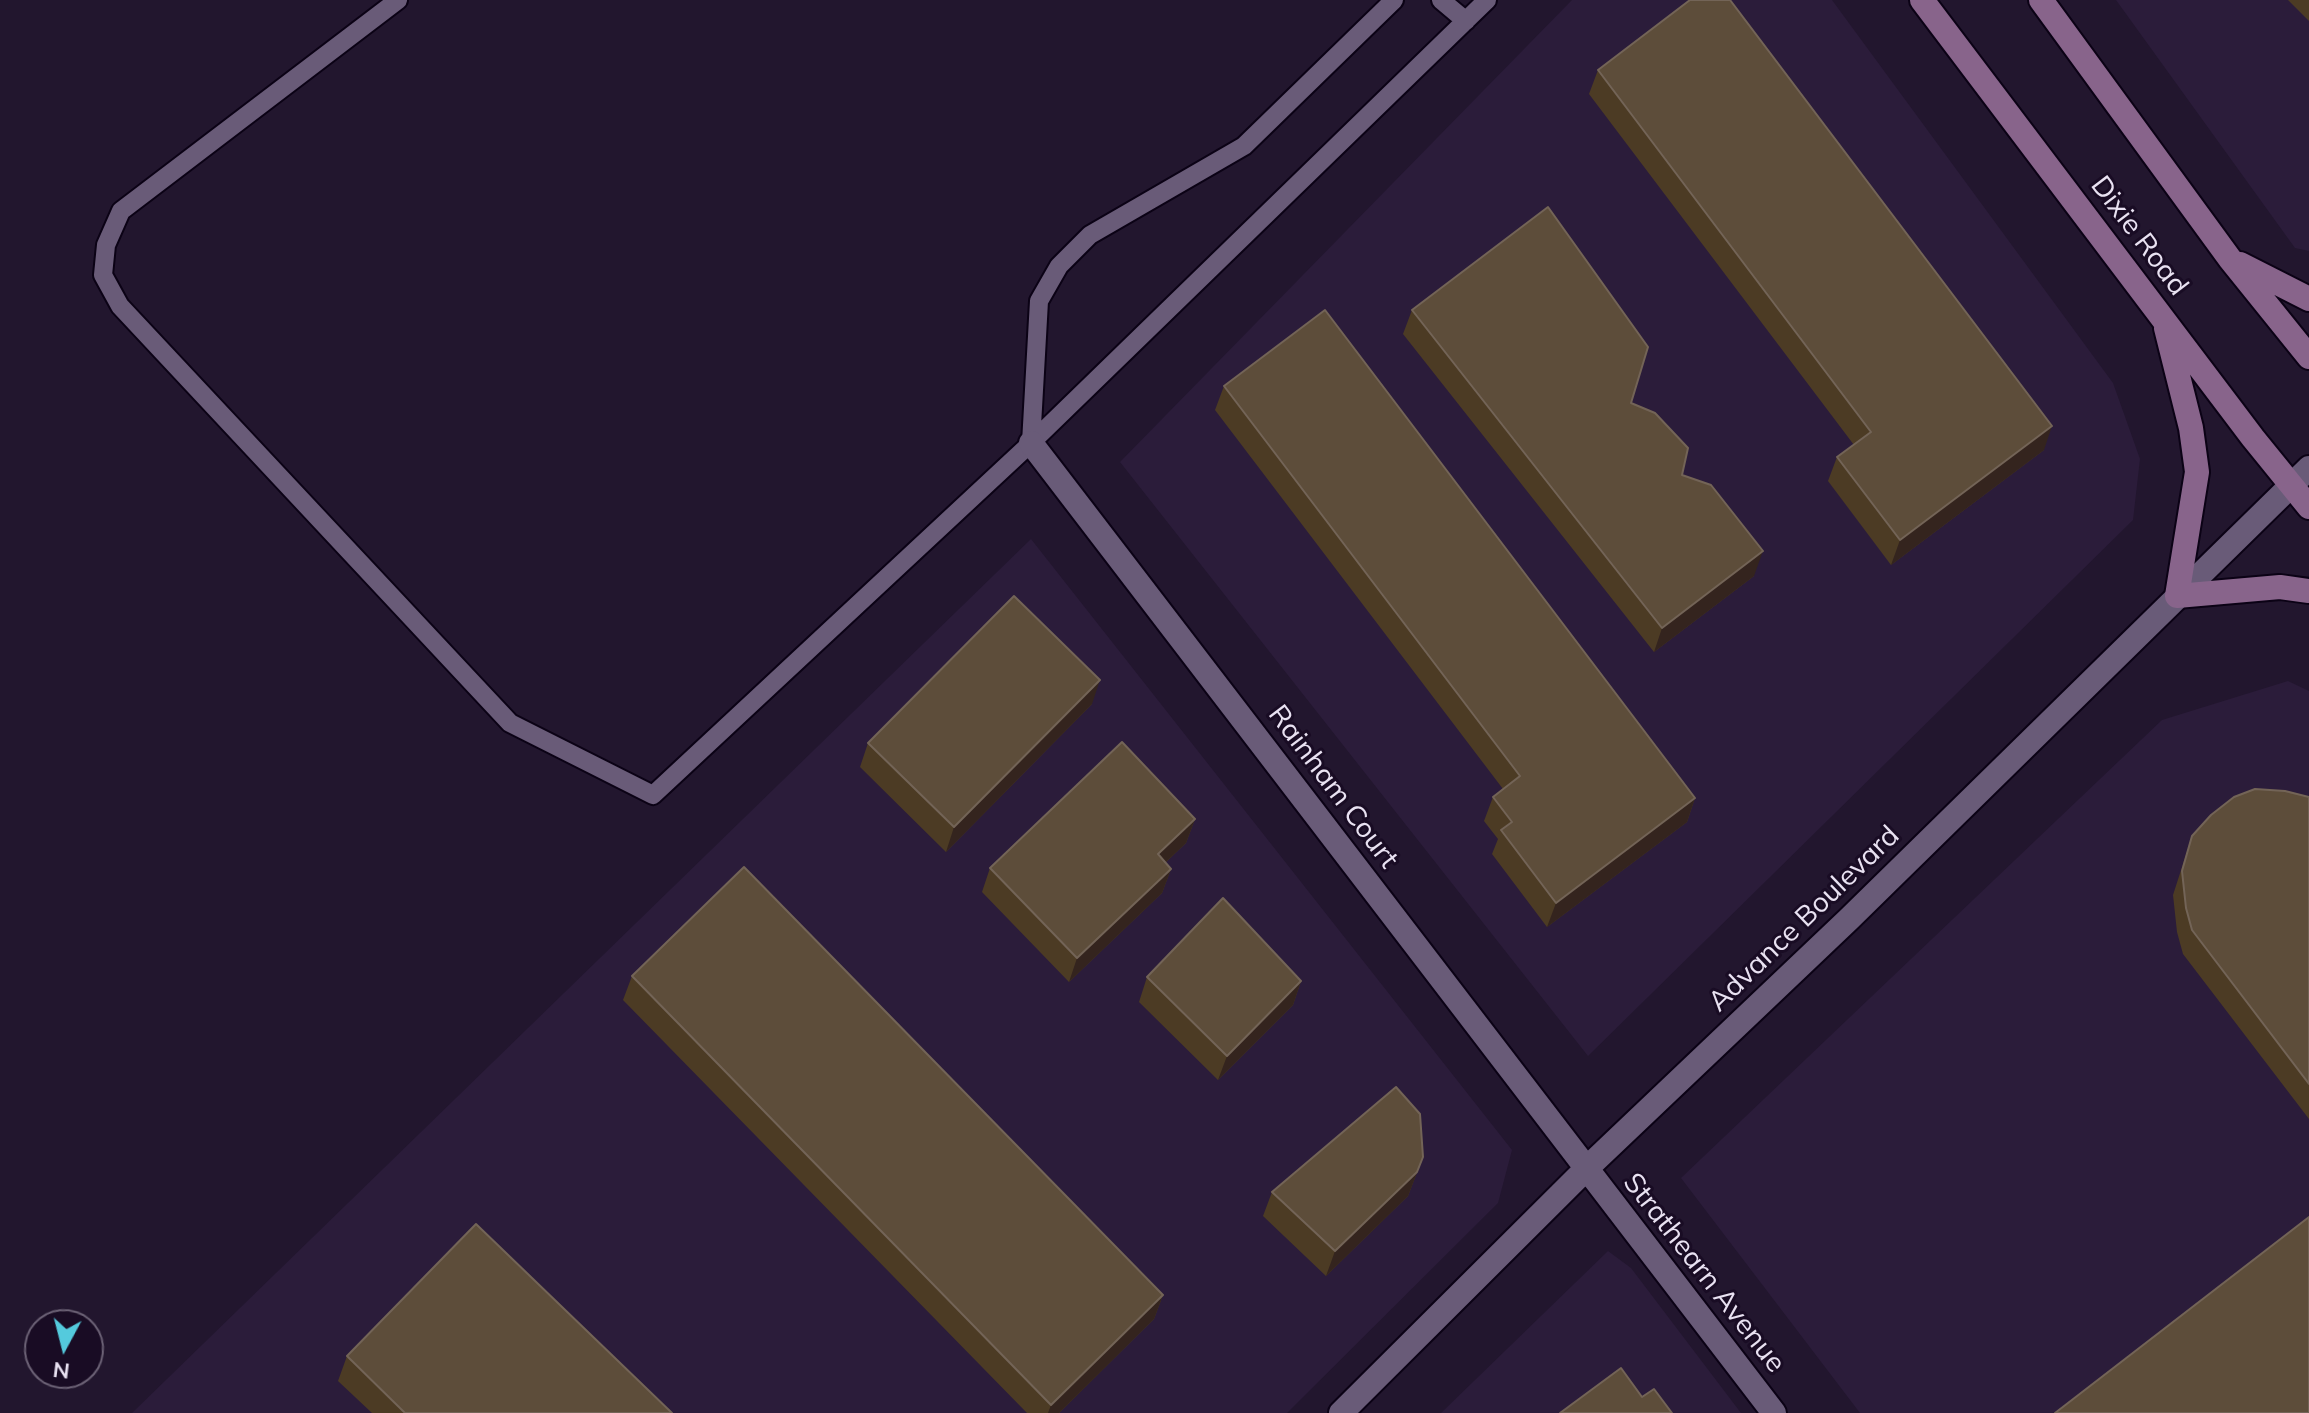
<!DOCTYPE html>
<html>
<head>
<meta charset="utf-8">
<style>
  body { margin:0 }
  #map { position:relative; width:2309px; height:1413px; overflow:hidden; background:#22162e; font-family:Mulish,sans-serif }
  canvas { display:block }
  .north { position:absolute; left:24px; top:1309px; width:80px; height:80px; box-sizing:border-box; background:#190c24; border:2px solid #6c6276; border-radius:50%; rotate:187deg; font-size:22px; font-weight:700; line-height:32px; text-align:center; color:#e9e2f2 }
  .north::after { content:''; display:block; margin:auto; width:28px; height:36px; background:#54cadd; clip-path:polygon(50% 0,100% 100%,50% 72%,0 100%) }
</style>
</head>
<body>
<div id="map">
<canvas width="2309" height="1413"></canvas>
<div class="north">N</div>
</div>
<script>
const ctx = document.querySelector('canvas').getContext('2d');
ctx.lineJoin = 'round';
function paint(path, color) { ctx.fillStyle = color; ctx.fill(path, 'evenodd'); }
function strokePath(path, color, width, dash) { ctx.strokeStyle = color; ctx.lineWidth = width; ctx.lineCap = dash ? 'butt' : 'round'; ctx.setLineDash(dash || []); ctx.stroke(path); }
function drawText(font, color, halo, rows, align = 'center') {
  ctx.font = font + ' Mulish,sans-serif'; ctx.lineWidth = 6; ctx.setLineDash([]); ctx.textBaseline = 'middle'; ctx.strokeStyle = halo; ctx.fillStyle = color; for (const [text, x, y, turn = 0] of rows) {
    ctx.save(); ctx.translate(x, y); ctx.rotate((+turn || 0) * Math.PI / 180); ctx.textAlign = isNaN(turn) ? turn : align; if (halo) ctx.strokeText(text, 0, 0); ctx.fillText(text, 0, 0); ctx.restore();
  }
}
paint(new Path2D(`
  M1572,0H1832L2113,383L2140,459L2133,520L1588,1056L1120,462Z
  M2116,0H2309V251L2295,248Z
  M1031,539L1512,1150L1498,1203L1287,1413H132Z
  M2288,681L2309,691V1413H1860L1681,1178L2162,720Z
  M1608,1251L1631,1268L1741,1413H1441Z`), '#2b1c3a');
const service = new Path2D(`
  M398,0L121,211L106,245L103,275L120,306L510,723L653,795L1031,443L1487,0
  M1441,0L1466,21
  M1031,443L1039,301L1059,266L1090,235L1244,146L1394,0`);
const minor = new Path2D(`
  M1031,443L1774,1413
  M1341,1413L1586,1169L1849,919L2309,468`);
const secondary = new Path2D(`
  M1922,0L2253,438L2309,507
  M2041,0L2230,259L2309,357
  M2240,264L2309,299
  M2166,328L2191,428L2197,472L2177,596L2280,587L2309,591`);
strokePath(service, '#0b0215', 22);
strokePath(minor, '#0b0215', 28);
strokePath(secondary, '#0b0215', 28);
strokePath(service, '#695b78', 18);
strokePath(minor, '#695b78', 24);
strokePath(secondary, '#88648b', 24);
paint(new Path2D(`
  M2288,0H2309V21Z
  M1598,70L2044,450L1891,565L1828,481L1837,457L1854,445L1589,94Z
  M1412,310L1631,403L1754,576L1654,652L1403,334Z
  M1224,386L1695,798L1687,822L1547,927L1492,854L1498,839L1484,821L1493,797L1503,789L1215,410Z
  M1092,704L946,852L860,767L868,743Z
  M2309,797V1119L2183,954L2177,932L2173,895L2192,836Z
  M1195,819L1186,843L1165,863L1171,869L1162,893L1069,982L982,892L990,868Z
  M632,976L1163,1295L1154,1319L1059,1413H1027L623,1000Z
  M1147,977L1301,981L1293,1005L1218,1080L1139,1002Z
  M1423,1157L1408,1196L1326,1276L1263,1216L1272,1192Z
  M347,1356L672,1413H372L338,1381Z`), '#4c3b24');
paint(new Path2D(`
  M2052,426L2044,450L1891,565L1900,540Z
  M1763,551L1754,576L1654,652L1662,628Z
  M1100,680L1092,704L946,852L954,827Z
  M1695,798L1687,822L1547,927L1556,903Z
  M1195,819L1186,843L1149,878L1158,854Z
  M1171,869L1162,893L1069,982L1077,958Z
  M1301,981L1293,1005L1218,1080L1227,1056Z
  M1423,1157L1408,1196L1326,1276L1335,1251Z
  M1163,1295L1154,1319L1059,1413H1048L1051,1405Z`), '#34241e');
const building = new Path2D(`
  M1690,0H1730L2052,426L1900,540L1837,457L1871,432L1598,70Z
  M1548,207L1648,347L1631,403L1655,413L1688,448L1682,475L1711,485L1763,551L1662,628L1412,310Z
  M1325,310L1695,798L1556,903L1501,830L1512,822L1493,797L1520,776L1224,386Z
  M1014,596L1100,680L954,827L868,743Z
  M1122,742L1195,819L1158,854L1171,869L1077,958L990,868Z
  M2255,789L2285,791L2309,797V1084L2192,930L2186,908L2182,871L2192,836L2211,815L2234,797Z
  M744,867L1163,1295L1051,1405L632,976Z
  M1223,898L1301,981L1227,1056L1147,977Z
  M1396,1087L1420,1114L1423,1157L1417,1172L1335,1251L1272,1192Z
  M2309,1217V1413H2055Z
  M476,1224L672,1413H405L347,1356Z
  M1621,1368L1642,1397L1654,1389L1672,1413H1560Z`);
paint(building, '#5d4d3a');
strokePath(building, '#736457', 2);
drawText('28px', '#e9e2f2', '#190c24', [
  ["Dixie Road",2139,236,53],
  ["Rainham Court",1333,787,53],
  ["Advance Boulevard",1804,919,-44],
  ["Strathearn Avenue",1704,1273,52]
]);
</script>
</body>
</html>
